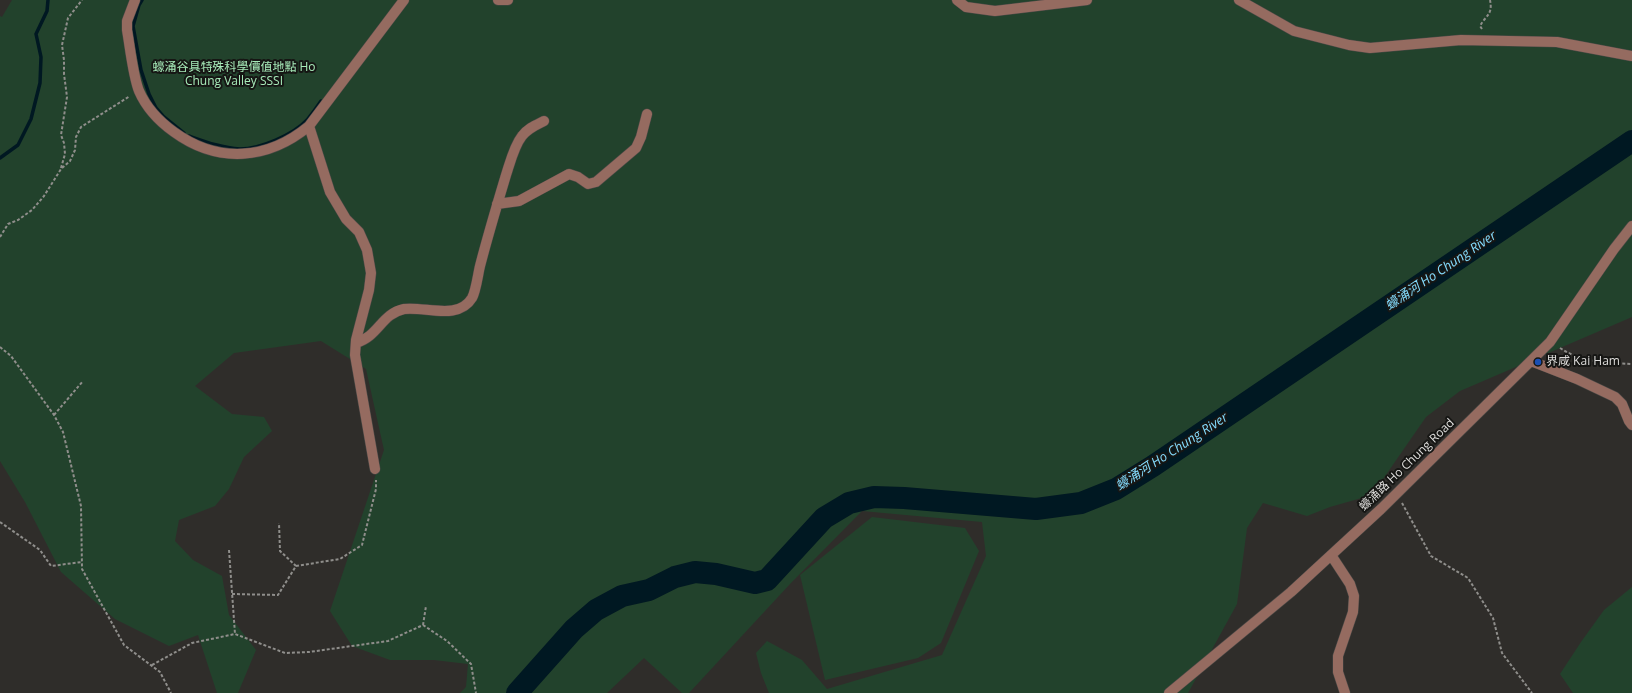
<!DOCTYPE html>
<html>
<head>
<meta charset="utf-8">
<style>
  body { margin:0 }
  canvas { display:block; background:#2f2d2a }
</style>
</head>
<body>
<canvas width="1632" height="693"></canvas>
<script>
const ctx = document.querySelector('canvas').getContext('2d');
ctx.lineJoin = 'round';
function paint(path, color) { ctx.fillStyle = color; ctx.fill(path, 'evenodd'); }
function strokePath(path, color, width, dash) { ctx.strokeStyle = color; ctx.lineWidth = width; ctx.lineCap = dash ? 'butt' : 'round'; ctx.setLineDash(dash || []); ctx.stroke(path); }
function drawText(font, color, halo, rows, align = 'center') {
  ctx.font = font + ' "Open Sans","Noto Sans TC",sans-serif'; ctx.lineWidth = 4; ctx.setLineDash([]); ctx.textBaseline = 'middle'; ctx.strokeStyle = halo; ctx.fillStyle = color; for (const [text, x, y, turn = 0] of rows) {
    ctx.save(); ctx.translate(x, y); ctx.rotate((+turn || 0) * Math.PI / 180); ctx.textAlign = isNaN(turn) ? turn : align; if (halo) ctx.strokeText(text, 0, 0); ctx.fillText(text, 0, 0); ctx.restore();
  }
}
paint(new Path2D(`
  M12,0H1632V317L1460,391L1426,417L1372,495L1330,507L1307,516L1263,503L1247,528L1237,604L1188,693H769L761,673L756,653L767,641L802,660L827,689L942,655L986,556L982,522L862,511L790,584L689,693H682L644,658L607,693H460L466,687L468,664L434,660H390L352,646L330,611L384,450L366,369L321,341L234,353L195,386L232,414L264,417L272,431L244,457L229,489L215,506L179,520L175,541L193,560L222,576L229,615L256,650L238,693H217L198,635L169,646L115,619L61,572L25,502L0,461V16L2,17Z
  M872,517L965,528L979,551L941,643L918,658L825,680L800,575Z
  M1632,587V693H1573L1560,674L1581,642L1604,610Z`), '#22422c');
strokePath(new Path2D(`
  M142,0L139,5L133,26L141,70L149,94L156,108L163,116L184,133
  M189,136C206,142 222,148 240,149C260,149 293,135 307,120C312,114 317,107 321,101
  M0,158L18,145L31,119L40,83L41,57L36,34L47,11L48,0`), '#001822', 3.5);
strokePath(new Path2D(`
  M517,693L574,629L596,610L622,596L649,590L675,577L695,572L716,574L755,583L767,580L824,518L849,503L874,497L904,498L1036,509L1081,503L1116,489L1153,466L1632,141`), '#001822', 22);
const minor = new Path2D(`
  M135,0L127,21V30C130,47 133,76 139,91C146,107 160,122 174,132C218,164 268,160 309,126L404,0
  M498,0H508
  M957,0L966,7L995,11L1087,0
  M1239,0L1294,31L1349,45L1370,48L1461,40L1557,42L1632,56
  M309,126L330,192L346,219L359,232L367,250L371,273L369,290L356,340L355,355L375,469
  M497,204L519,201L569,174L578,177L588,184L596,182L636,148L641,137L647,114
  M356,343C379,336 381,314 404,309C425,306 458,321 472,298C476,291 478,274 480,266C488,235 497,205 506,175C510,163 514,146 522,136C528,128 536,125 544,121
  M1531,361L1577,379L1615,397L1622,404L1629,421L1632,425
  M1331,555L1350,584L1354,596L1353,612L1338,656V672L1345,693
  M1169,693L1291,592L1381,509L1550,342L1614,249L1632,226`);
strokePath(minor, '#4b4946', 11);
strokePath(new Path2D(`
  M1482,29L1480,26C1486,15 1493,15 1490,0
  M61,168L65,154L64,143L61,135L67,97L64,74V60L62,45L68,18L82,0
  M0,237L8,224L18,220L32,210L44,196L61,169L70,161L75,150L76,137L81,127L130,96
  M0,347L11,356L54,415L63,432L81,506L82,569L124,645L160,672L171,693
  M1560,348C1581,362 1607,363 1632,364
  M54,415L83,381
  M1402,503L1431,556L1468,578L1493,618L1502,653L1532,693
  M0,522L40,550L51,566L82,562
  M229,550L235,634
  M296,566L340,559L362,545L376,489V480
  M232,594L278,595L296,566L280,551L279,523
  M423,625L447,641L471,664L476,693
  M423,625L426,606
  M152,665L192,643L235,634L285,653L309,652L388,641L423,625`), '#8f8e8b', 2, [3, 2]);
strokePath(minor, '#956b60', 10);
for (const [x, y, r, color] of [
  [1538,362,4,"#1a4fb4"]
]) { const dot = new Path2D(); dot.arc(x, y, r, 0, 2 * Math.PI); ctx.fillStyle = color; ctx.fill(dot); strokePath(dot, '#161614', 1.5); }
drawText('12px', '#a7ebb9', '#161614', [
  ["蠔涌谷具特殊科學價值地點 Ho",234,68],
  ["Chung Valley SSSI",234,82]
]);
drawText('12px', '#dfdedc', '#161614', [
  ["界咸 Kai Ham",1546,362]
], 'left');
drawText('12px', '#dfdedc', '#161614', [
  ["蠔涌路 Ho Chung Road",1407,465,-44]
]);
drawText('italic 13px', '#84dcfe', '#161614', [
  ["蠔涌河 Ho Chung River",1441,271,-34],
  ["蠔涌河 Ho Chung River",1172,452,-33]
]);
</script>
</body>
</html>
